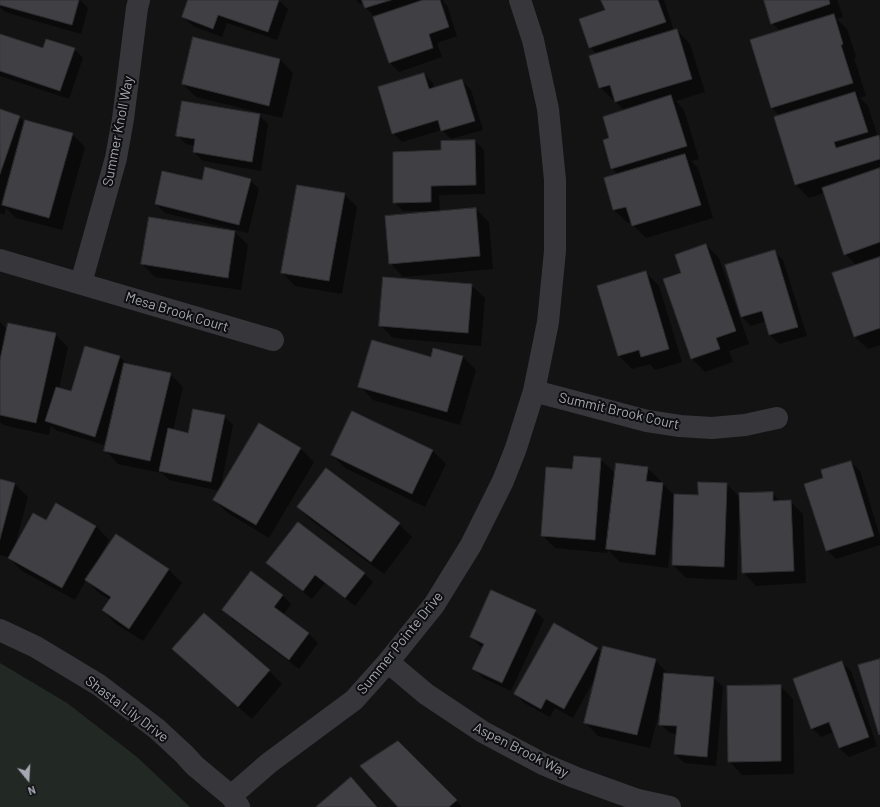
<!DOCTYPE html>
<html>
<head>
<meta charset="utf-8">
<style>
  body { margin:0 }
  #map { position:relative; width:880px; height:807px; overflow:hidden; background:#131314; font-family:Barlow,sans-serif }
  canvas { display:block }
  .north { position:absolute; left:8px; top:759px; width:40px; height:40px; -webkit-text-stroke:3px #0e0e0f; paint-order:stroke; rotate:162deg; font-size:11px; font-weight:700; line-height:16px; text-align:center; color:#a6a8b3 }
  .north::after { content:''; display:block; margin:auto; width:14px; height:18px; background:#a6a8b3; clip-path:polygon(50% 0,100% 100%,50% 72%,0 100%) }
</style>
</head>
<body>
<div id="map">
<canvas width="880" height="807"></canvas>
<div class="north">N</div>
</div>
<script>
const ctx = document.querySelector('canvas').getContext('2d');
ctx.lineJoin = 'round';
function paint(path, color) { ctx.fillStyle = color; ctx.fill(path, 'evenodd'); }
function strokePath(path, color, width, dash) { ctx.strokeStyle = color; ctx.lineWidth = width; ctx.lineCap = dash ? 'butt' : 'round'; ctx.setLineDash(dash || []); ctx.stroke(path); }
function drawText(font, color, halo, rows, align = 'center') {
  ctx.font = font + ' Barlow,sans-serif'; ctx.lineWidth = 4; ctx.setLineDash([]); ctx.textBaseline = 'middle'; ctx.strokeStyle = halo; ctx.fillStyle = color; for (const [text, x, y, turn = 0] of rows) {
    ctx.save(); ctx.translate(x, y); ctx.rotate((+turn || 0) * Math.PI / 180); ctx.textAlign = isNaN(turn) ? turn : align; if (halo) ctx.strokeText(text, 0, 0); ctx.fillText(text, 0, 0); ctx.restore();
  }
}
paint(new Path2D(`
  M0,663L67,703L137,757L190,807H0Z`), '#222924');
paint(new Path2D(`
  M0,0H80L88,8L81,34L5,12L0,7Z
  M190,0H278L288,9L277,40L227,23L222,37L193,26L183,17Z
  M356,0H445L442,1L447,5L457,36L437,43L442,57L399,72L390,63L375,17L366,8L364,3L360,4Z
  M602,0H664L674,31L677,30L690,44L705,92L676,101L684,110L699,159L691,161L698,168L713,218L646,238L633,225L632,222L628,223L614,210L605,179L619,175L612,169L604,141L611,139L625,111L616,102L615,100H613L600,87L597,54L590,47L606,11Z
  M765,0H837L843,17L837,19L847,29L856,57L854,58L866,96L860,98L868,106L878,137L880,138V345L868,349L854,336L857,266L845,254L824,193L809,198L796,185L780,116L772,108L752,41L781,32L772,23Z
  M0,35L43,50L74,49L83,58L69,99L0,76Z
  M194,38L280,59L293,73L282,118L196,97L183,84Z
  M424,74L433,83L434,89L462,81L471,90L483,130L451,139L442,130L402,142L393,133Z
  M0,110L19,117L25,123L72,134L85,147L62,230L16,218L6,208L4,215L0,213Z
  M259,115L268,124L261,171L203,161L194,152L195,146L186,144L177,135Z
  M475,141L484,150L485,194L439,195L440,212L476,209L489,222L493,269L403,277L390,263L438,212V211H403L394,202L442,151Z
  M250,180L259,189L248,233L165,213L156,204L203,182Z
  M344,194L357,207L342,294L295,286L282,272Z
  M234,231L248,245L241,290L155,277L142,264Z
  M706,245L719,258L749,344L729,351L733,362L705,372L692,359L664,280L682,274Z
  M774,251L783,260L807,336L779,344L770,335L766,321L751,326L742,317Z
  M646,273L659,286L682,362L655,370L650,364L632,369L619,356Z
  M471,285L485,298L481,346L393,338L380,325Z
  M0,322L8,330L55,334L68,347L59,389L72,393L120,357L127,364L170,374L183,387L173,430L189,434L224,416L233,425L220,491L169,480L162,473L118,464L105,450L107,440L106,439L104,445L55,430L51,426L49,435L3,425L0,422Z
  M463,357L476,370L460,425L373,400L360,386L432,358Z
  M260,424L301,449L314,462L269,538L228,513L214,500Z
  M433,451L446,464L425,507L345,468L332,455Z
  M600,459L614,472L613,485H614L647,468L661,481L660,484H663L674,495L699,496L727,484L740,498L772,493L781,502L790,501L803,514L806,583L756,586L743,572L741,516H739L737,580L686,578L673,565L674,530H672L668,568L620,562L608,550L607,553L555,548L542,535L573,470Z
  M851,462L860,471L880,536V545L836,559L827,550L824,478Z
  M0,480L15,484L28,497L15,546L47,522L56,504L96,526L109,540L99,558L100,559L116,535L169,570L182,583L143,641L116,624L103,610L110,600L99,593L86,580L75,600L22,571L8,557L0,555Z
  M298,507L399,524L412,537L384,574L311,520Z
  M268,563L364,573L373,582L355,606L325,583L312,599L277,572Z
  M282,595L291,604L283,615L309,634L318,643L299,669L232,619L223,610Z
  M535,611L544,620L511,691L483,678L474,669L483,647L480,646L471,637Z
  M598,648L602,653L655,660L668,674L714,678L723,687L716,766L684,763L675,754L677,734L670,733L660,724L662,705H661L650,748L598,736L585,722L595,678L573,718L555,708L550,717L524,703L515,694Z
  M173,649L269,671L282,684L252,719L186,662Z
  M841,662L851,671L877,746L849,757L839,748L834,732L821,737L812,728Z
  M780,686L793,699L794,774L742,775L729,761Z
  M398,742L462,807H399Z
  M351,778L364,791L378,807H317Z`), '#0007');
const building = new Path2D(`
  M0,0H79L72,25L0,5Z
  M188,0H279L268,32L218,15L213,29L182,17Z
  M362,0H391L365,8Z
  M423,0H440L449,27L429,34L433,48L389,63L373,17Z
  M601,0H658L666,22L589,48L579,19L605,10Z
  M764,0H829L830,4L771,24Z
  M834,14L843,44L841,45L853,83L771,108L750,40Z
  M677,29L692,79L615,102L610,85L599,88L589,56Z
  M0,34L43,48L46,39L75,48L60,91L0,71Z
  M193,37L280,59L269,106L182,84Z
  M424,73L429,89L462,79L475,121L441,131L438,120L392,134L378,87Z
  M855,92L868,132L834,142L836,148L879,135L880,140V159L795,185L774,117Z
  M671,95L687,146L611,169L603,140L609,138L603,117Z
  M182,101L260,114L252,162L193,152L195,139L176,136Z
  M0,109L20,116L0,174Z
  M25,120L73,133L49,218L2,205Z
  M475,140L476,185L431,186V202L393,203V152L441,150V141Z
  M685,154L701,205L632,226L626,207L613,210L604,178Z
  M205,167L251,179L239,225L155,204L162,171L202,180Z
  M880,168V242L844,255L822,188Z
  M297,185L345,193L329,281L281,273Z
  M476,208L480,256L389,264L385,216Z
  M149,217L235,231L228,278L141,264Z
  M706,244L736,331L716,338L720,349L691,359L663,279L681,273L675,255Z
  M775,250L798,327L769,335L762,311L741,317L725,265Z
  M880,257V328L854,337L832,273Z
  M646,271L669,349L641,357L639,350L618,356L597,286Z
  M383,277L472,284L468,333L379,326Z
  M8,323L56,333L36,423L0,415V360Z
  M372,340L431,357L433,348L463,356L447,412L358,387Z
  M85,346L120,356L95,437L45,421L56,387L71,391Z
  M124,363L171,373L150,461L104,451Z
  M193,409L225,415L211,482L159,471L168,428L188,433Z
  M352,411L433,450L412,494L331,455Z
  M259,423L301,448L256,525L213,500Z
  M574,456L601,458L595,540L541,536L546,467L572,469Z
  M851,461L874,536L826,551L804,484L823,478L821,470Z
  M616,463L648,467L646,481L663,483L655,555L606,549Z
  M326,468L400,523L371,562L297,507Z
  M0,479L15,483L0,539Z
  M698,482L727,483L724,567L672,565L674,494L698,495Z
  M773,492V501L791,500L794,571L742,573L739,493Z
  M56,503L96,526L62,588L8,558L33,513L46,520Z
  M298,522L365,573L345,598L315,575L303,591L266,563Z
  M116,534L169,569L129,629L102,610L111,597L85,580Z
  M251,571L283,595L274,607L309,633L289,660L222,610Z
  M491,590L536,610L502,683L472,669L484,644L470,637Z
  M204,613L270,670L238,707L172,649Z
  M554,623L598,648L564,709L546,699L541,709L514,694Z
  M603,646L656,659L637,735L584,723Z
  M880,659V734L879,735L858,665Z
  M842,661L869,737L839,748L829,722L811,729L793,679Z
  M664,673L714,677L707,757L674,754L677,726L659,725Z
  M781,685V761L728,762L727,686Z
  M398,741L457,800L449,807H398L360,766Z
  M351,777L377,807H316Z`);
paint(building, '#404044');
strokePath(building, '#2e2d30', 1);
strokePath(new Path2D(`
  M0,260L273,340
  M81,283L116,158L123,119L137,8L139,0
  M534,391L647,421L680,426L712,428L745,425L777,418
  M388,662L426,694L483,732L543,764L574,777L638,800L670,807
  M231,796L269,763L354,700L388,662L434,605L471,545L503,481L516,448L534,391L548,322L555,251V180L548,109L533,40L520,0`), '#36363b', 22);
strokePath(new Path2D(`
  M0,630L36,647L99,685L157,729L184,754L195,766L231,796L239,807`), '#36363b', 22);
drawText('14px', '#a6a8b3', '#0e0e0f', [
  ["Summer Knoll Way",118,131,-79],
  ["Mesa Brook Court",177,312,17],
  ["Summit Brook Court",619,411,13],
  ["Summer Pointe Drive",400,643,-51],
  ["Shasta Lily Drive",127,709,37],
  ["Aspen Brook Way",521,750,27]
]);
</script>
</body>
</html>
